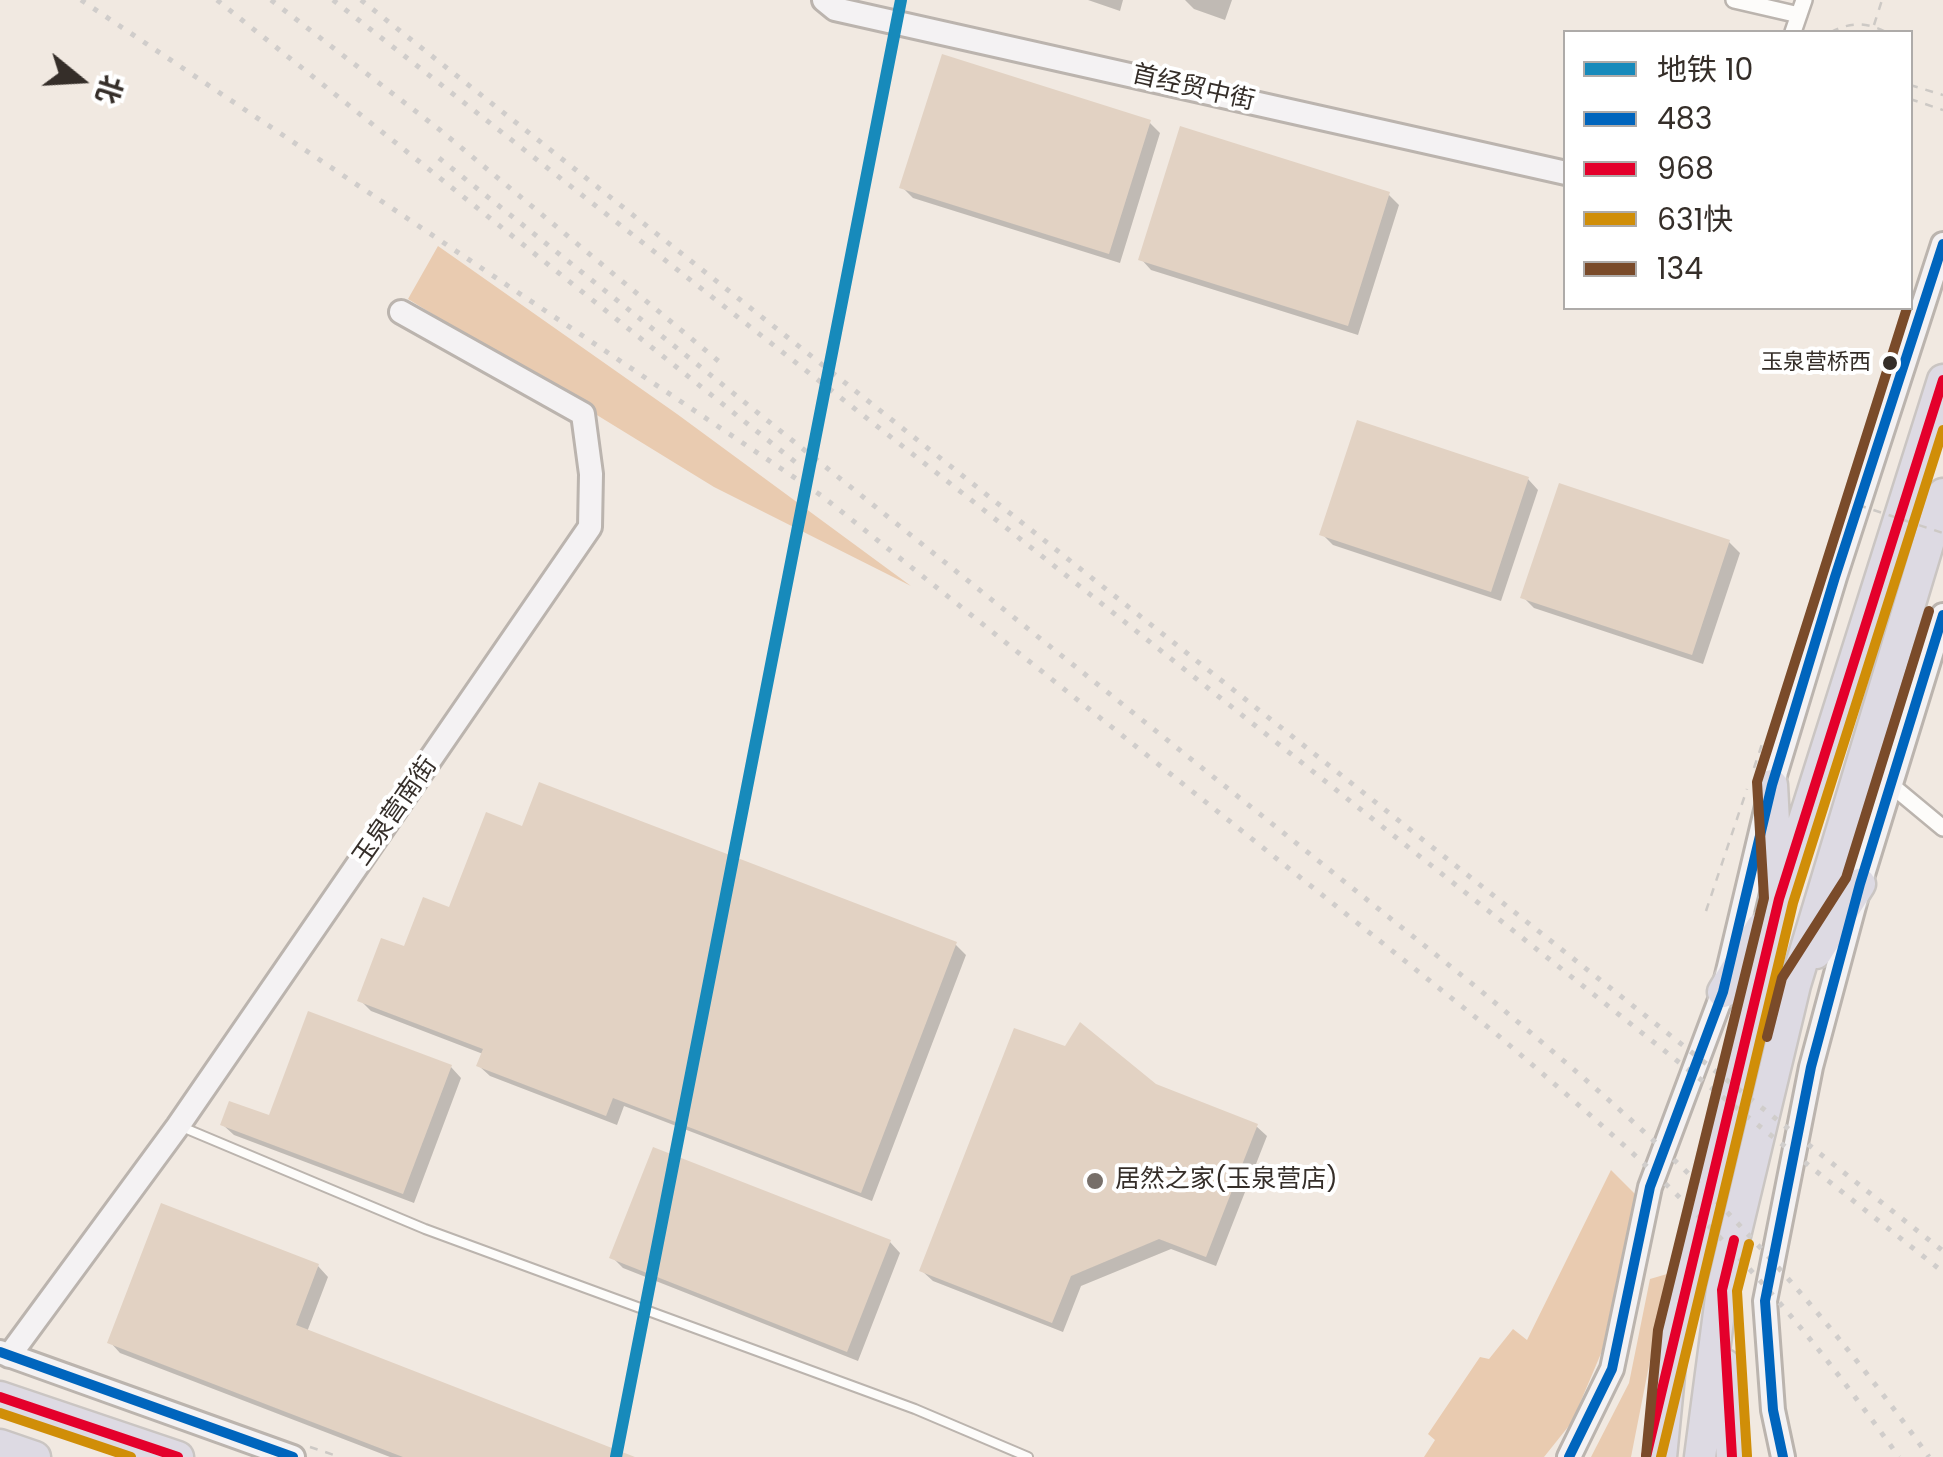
<!DOCTYPE html>
<html>
<head>
<meta charset="utf-8">
<style>
  body { margin:0 }
  #map { position:relative; width:1943px; height:1457px; overflow:hidden; background:#f1e9e1; font-family:Poppins,"Noto Sans SC",sans-serif }
  canvas { display:block }
  .legend { position:absolute; left:1563px; top:30px; width:350px; height:280px; box-sizing:border-box; background:#fff; border:2px solid #aeaba9; margin:0; padding:12px 18px; list-style:none; font-size:30px; color:#352e29 }
  .legend li { display:flex; align-items:center; gap:20px; height:50px }
  .legend b { width:50px; border:2px solid #aeaba9 }
  .north { position:absolute; left:30px; top:30px; width:100px; height:100px; -webkit-text-stroke:8px #fff; paint-order:stroke; rotate:108deg; font-size:28px; font-weight:700; line-height:40px; text-align:center; color:#352e29 }
  .north::after { content:''; display:block; margin:auto; width:35px; height:45px; background:#352e29; clip-path:polygon(50% 0,100% 100%,50% 72%,0 100%) }
</style>
</head>
<body>
<div id="map">
<canvas width="1943" height="1457"></canvas>
<ul class="legend">
<li><b style="height:12px;background:#178abb"></b>地铁 10</li>
<li><b style="height:12px;background:#0065bd"></b>483</li>
<li><b style="height:12px;background:#e4002b"></b>968</li>
<li><b style="height:12px;background:#d08e08"></b>631快</li>
<li><b style="height:12px;background:#7a4b2a"></b>134</li>
</ul>
<div class="north">北</div>
</div>
<script>
const ctx = document.querySelector('canvas').getContext('2d');
ctx.lineJoin = 'round';
function paint(path, color) { ctx.fillStyle = color; ctx.fill(path, 'evenodd'); }
function strokePath(path, color, width, dash) { ctx.strokeStyle = color; ctx.lineWidth = width; ctx.lineCap = dash ? 'butt' : 'round'; ctx.setLineDash(dash || []); ctx.stroke(path); }
function drawText(font, color, halo, rows, align = 'center') {
  ctx.font = font + ' Poppins,"Noto Sans SC",sans-serif'; ctx.lineWidth = 8; ctx.setLineDash([]); ctx.textBaseline = 'middle'; ctx.strokeStyle = halo; ctx.fillStyle = color; for (const [text, x, y, turn = 0] of rows) {
    ctx.save(); ctx.translate(x, y); ctx.rotate((+turn || 0) * Math.PI / 180); ctx.textAlign = isNaN(turn) ? turn : align; if (halo) ctx.strokeText(text, 0, 0); ctx.fillText(text, 0, 0); ctx.restore();
  }
}
paint(new Path2D(`
  M438,246L677,414L911,586L714,487L408,299Z
  M1611,1170L1635,1194L1602,1351L1572,1422L1544,1457H1424L1435,1440L1428,1434L1480,1357L1489,1359L1513,1329L1527,1340Z
  M1667,1274L1631,1457H1591L1629,1383L1650,1279Z`), '#e9cbb0');
paint(new Path2D(`
  M1088,0H1123L1120,11Z
  M1185,0H1232L1225,20L1194,9Z
  M1150,123L1160,133L1120,263L913,198L902,187Z
  M1389,195L1399,205L1358,335L1151,270L1141,259Z
  M1528,479L1538,490L1501,601L1333,545L1322,534Z
  M1729,542L1740,553L1703,664L1534,608L1523,597Z
  M524,829L956,945L966,955L872,1201L624,1106L617,1125L490,1076L479,1066L483,1054L371,1011L360,1000L405,950L451,910Z
  M1066,1049L1256,1126L1267,1136L1216,1266L1171,1249L1081,1286L1063,1332L933,1281L922,1271Z
  M451,1067L461,1078L414,1203L234,1135L223,1125L271,1119Z
  M890,1242L900,1253L858,1361L623,1268L612,1257Z
  M318,1266L328,1277L307,1332L631,1457H390L120,1353L110,1342Z`), '#0003');
paint(new Path2D(`
  M942,54L1151,120L1109,254L899,188Z
  M1180,126L1390,192L1348,326L1138,260Z
  M1357,420L1529,477L1491,592L1319,535Z
  M1559,483L1730,540L1692,655L1520,598Z
  M539,782L957,942L861,1193L613,1098L606,1116L476,1066L483,1049L357,1001L381,938L404,946L423,897L449,907L486,812L522,826Z
  M308,1011L452,1065L403,1194L220,1125L229,1101L269,1115Z
  M1080,1022L1156,1084L1258,1124L1206,1257L1159,1239L1071,1276L1052,1323L919,1271L1014,1028L1065,1046Z
  M653,1147L891,1240L847,1352L609,1258Z
  M161,1203L319,1264L296,1325L635,1457H403L107,1343Z`), '#e2d2c3');
const lane = new Path2D(`
  M182,1127L425,1229L915,1409L1028,1457`);
const street = new Path2D(`
  M1734,0L1799,15
  M1793,32L1804,0
  M1890,784L1943,828`);
const secondary = new Path2D(`
  M824,0L835,9L1566,173
  M0,1352L293,1457
  M9,1356L178,1126L590,527L591,474L583,414L401,312
  M1569,1457L1612,1369L1650,1187L1723,992L1772,785L1835,577L1943,244
  M1783,1457L1773,1410L1765,1301L1811,1067L1860,884L1943,615`);
const highway = new Path2D(`
  M1772,785L1777,877
  M1816,953L1860,884
  M1723,992L1761,928
  M1725,1365L1732,1457
  M0,1397L178,1457
  M0,1445L35,1457
  M1661,1457L1673,1334L1779,899L1943,380
  M1700,1457L1722,1290L1795,985L1943,494`);
strokePath(lane, '#bbb4ae', 12);
strokePath(street, '#bbb4ae', 20);
strokePath(secondary, '#bbb4ae', 28);
strokePath(highway, '#cac5c2', 35);
strokePath(new Path2D(`
  M1874,25L1882,0
  M1831,32C1850,22 1867,22 1886,32
  M1910,85L1943,95
  M1910,99L1943,110
  M1754,768L1763,741
  M1706,911L1747,789
  M310,1447L340,1457`), '#cdc9c5', 2.5, [8, 8]);
strokePath(lane, '#fdfcfa', 8);
strokePath(street, '#fdfcfa', 15);
strokePath(secondary, '#f4f2f3', 22);
strokePath(highway, '#dddae3', 30);
strokePath(new Path2D(`
  M81,0L822,496L1494,1032C1592,1116 1692,1201 1777,1300C1821,1350 1860,1403 1899,1457
  M217,0L799,465
  M271,0L440,130L722,364
  M333,0L975,503L1943,1272
  M361,0L1943,1251
  M439,158L1475,986C1561,1058 1647,1130 1725,1210C1799,1287 1867,1370 1929,1457`), '#d0cdcb', 5, [5, 10]);
strokePath(new Path2D(`
  M1843,500L1943,533`), '#cdc9c5', 2.5, [8, 8]);
strokePath(new Path2D(`
  M0,1352L293,1457
  M1569,1457L1612,1369L1650,1187L1723,992L1772,785L1835,577L1943,244
  M1783,1457L1773,1410L1765,1301L1811,1067L1860,884L1943,615`), '#0065bd', 10);
strokePath(new Path2D(`
  M0,1397L178,1457
  M1646,1457L1779,899L1943,380
  M1732,1457L1722,1290L1734,1240`), '#e4002b', 10);
strokePath(new Path2D(`
  M0,1413L131,1457
  M1747,1456L1737,1291L1749,1244
  M1661,1457L1793,903L1943,430`), '#d08e08', 10);
strokePath(new Path2D(`
  M1767,1037L1782,978L1846,878L1929,611
  M1646,1456L1658,1330L1764,898L1757,782L1907,308`), '#7a4b2a', 10);
strokePath(new Path2D(`
  M616,1457L901,0`), '#178abb', 12);
for (const [x, y, r, color] of [
  [1890,363,9,"#352e29"],
  [1095,1181,10,"#776f69"]
]) { const dot = new Path2D(); dot.arc(x, y, r, 0, 2 * Math.PI); ctx.fillStyle = color; ctx.fill(dot); strokePath(dot, '#fff', 4); }
drawText('22px', '#352e29', '#fff', [
  ["玉泉营桥西",1871,363]
], 'right');
drawText('25px', '#352e29', '#fff', [
  ["首经贸中街",1193,89,13],
  ["玉泉营南街",396,812,-55]
]);
drawText('25px', '#352e29', '#fff', [
  ["居然之家(玉泉营店)",1115,1181]
], 'left');
</script>
</body>
</html>
